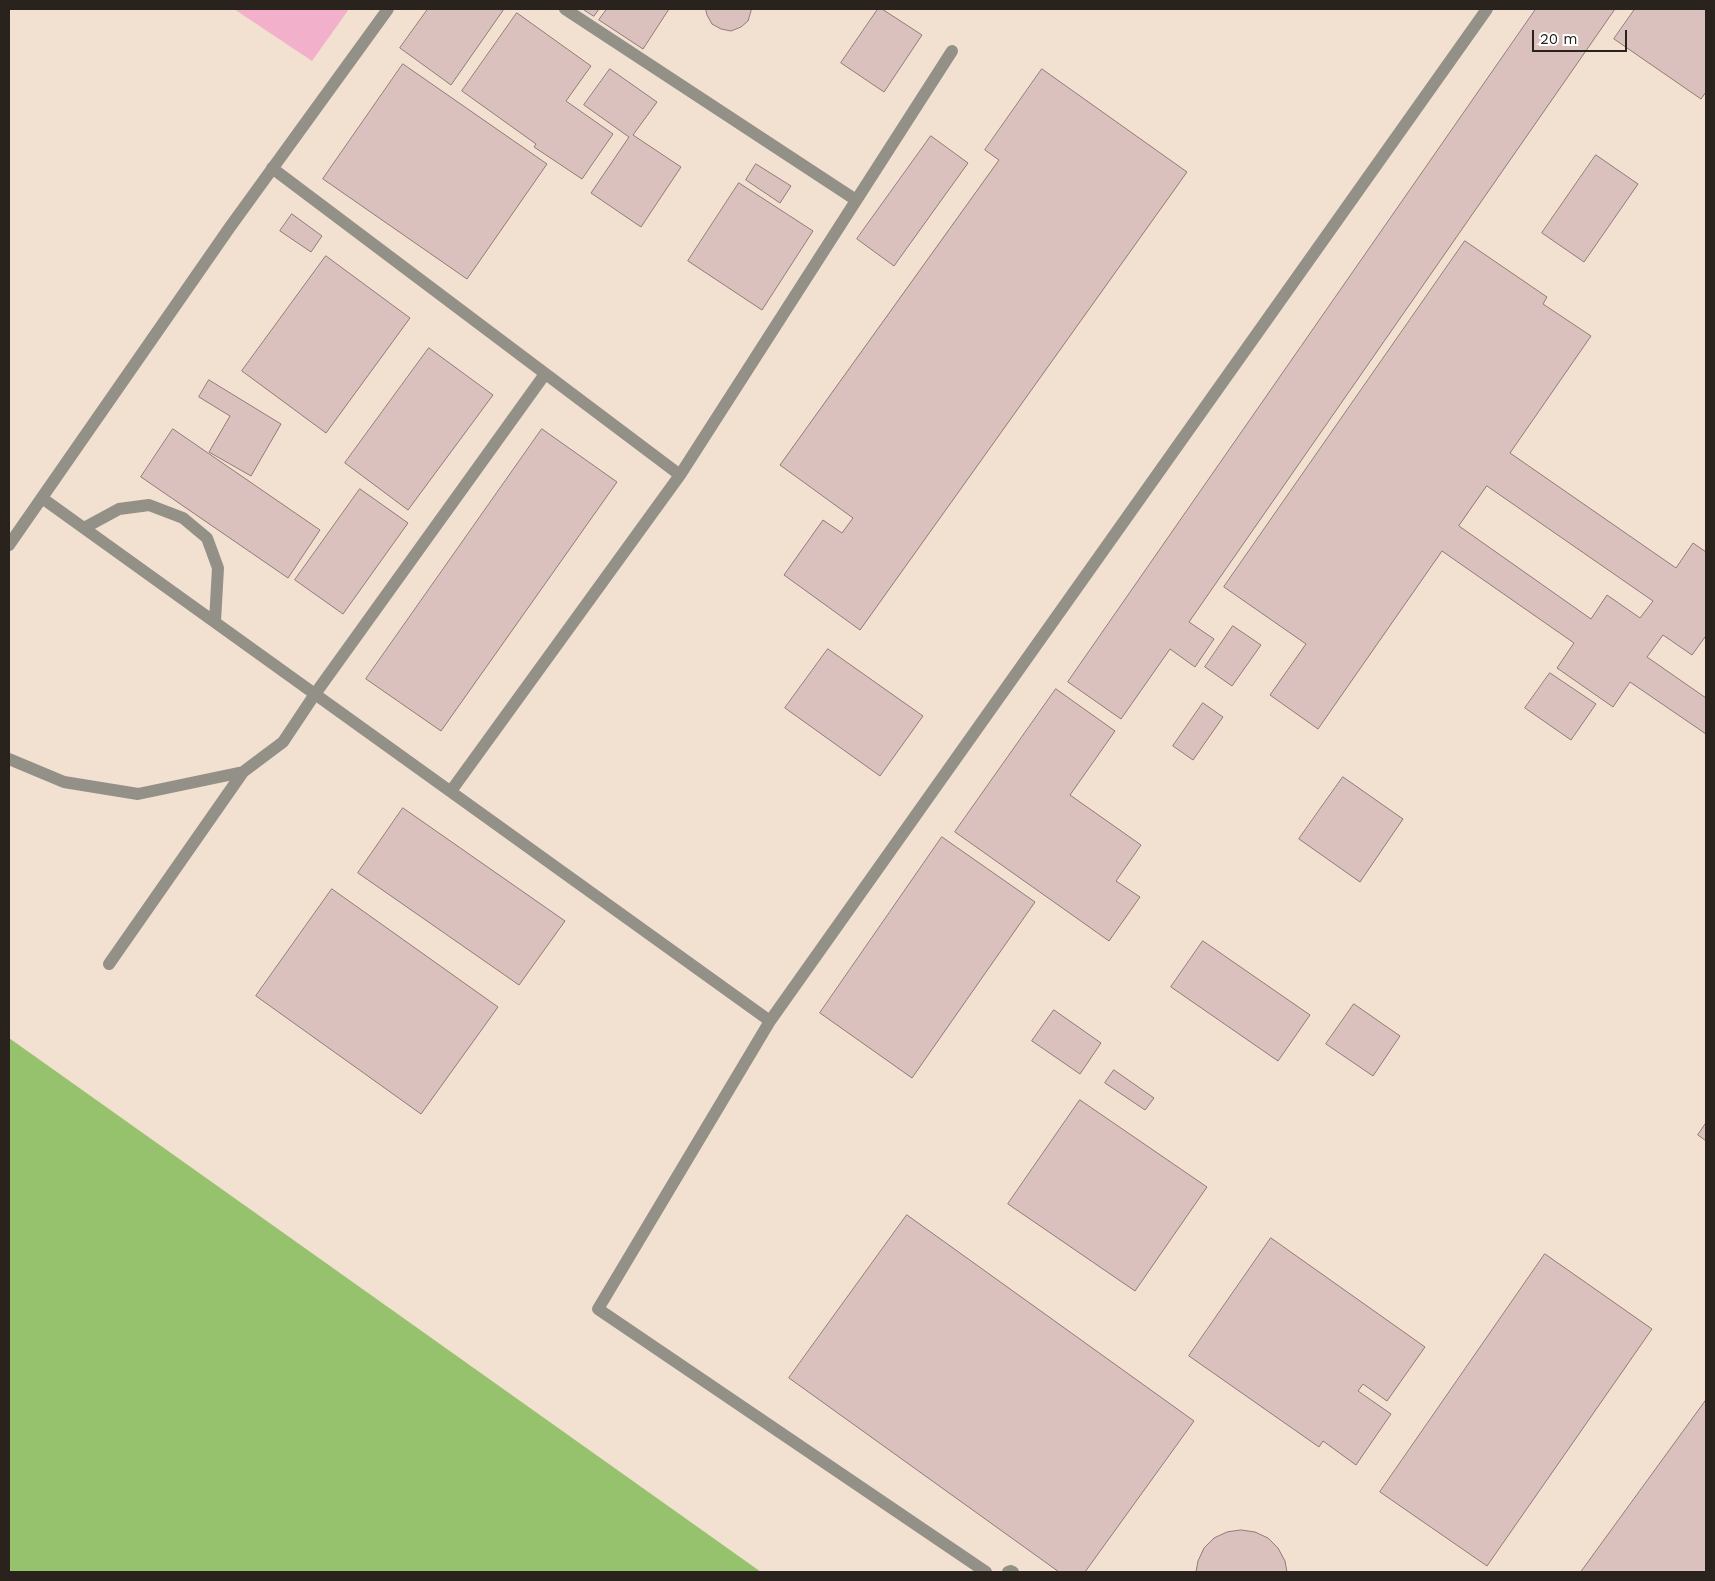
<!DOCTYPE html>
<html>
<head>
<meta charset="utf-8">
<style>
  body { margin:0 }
  #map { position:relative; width:1715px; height:1581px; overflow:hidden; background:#f2e0d0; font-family:"Work Sans",sans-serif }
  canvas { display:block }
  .frame { position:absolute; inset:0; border:10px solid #29221d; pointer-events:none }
  .scale { position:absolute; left:1532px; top:30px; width:95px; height:22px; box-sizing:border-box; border:2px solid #29221d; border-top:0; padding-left:6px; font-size:15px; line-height:18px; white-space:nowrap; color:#29221d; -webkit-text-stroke:4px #fff; paint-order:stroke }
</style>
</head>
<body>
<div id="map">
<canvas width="1715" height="1581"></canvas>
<div class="frame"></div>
<div class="scale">20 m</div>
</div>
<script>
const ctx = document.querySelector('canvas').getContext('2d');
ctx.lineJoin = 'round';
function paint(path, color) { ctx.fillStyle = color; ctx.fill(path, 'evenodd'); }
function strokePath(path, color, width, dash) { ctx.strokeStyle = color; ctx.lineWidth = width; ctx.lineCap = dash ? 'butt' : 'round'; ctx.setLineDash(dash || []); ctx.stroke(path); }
paint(new Path2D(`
  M234,9H349L312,61Z`), '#f3b0cb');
paint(new Path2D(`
  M9,1038L761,1572H9Z`), '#96c26d');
const building = new Path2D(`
  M428,9H504L451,85L400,48Z
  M583,9H599L594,16Z
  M607,9H669L643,49L599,20Z
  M706,9H751V11L748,21L741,27L731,31L721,29L712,24L707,15Z
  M878,9H882L922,35L884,92L841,63Z
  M1536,9H1615L1189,622L1214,639L1195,667L1170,649L1121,719L1068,682Z
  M1635,9H1706V92L1701,99L1614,39Z
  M517,13L591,66L566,101L613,134L582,179L534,147L536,144L462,91Z
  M403,64L547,164L467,279L323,179Z
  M610,69L657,102L633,135L681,167L641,227L591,193L629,137L584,105Z
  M1042,69L1187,172L860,630L784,575L823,520L842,533L853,518L780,465L999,160L985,150Z
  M931,136L968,163L894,266L857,239Z
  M1596,155L1638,184L1584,262L1542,233Z
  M756,164L791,186L780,203L746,180Z
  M739,183L813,231L762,310L688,261Z
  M292,214L322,236L311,252L280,231Z
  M1465,241L1547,297L1543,304L1591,336L1510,453L1676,568L1693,543L1706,552V638L1705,637L1692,655L1663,635L1647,657L1706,698V734L1630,682L1613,707L1557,668L1574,643L1442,551L1318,729L1270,695L1306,644L1224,587ZM1487,486L1653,601L1640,618L1607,595L1591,619L1459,526Z
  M326,256L410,318L326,433L242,371Z
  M429,348L493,395L408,510L345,463Z
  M209,380L281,424L251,476L209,452L230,416L199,397Z
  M173,429L320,530L288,578L141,477Z
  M542,429L617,482L441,731L366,679Z
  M360,489L408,523L343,614L295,580Z
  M1233,626L1261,645L1232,686L1205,667Z
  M828,649L923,716L880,776L785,708Z
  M1550,673L1596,704L1571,740L1525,708Z
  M1056,689L1115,731L1070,795L1141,845L1116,881L1140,897L1109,941L955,832Z
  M1203,703L1223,717L1193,760L1173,746Z
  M1343,777L1403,819L1360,882L1299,839Z
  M403,808L565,921L519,985L358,873Z
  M942,837L1035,902L912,1078L820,1013Z
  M332,889L498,1007L421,1114L256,996Z
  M1203,941L1310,1015L1278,1061L1171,987Z
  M1354,1004L1400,1036L1373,1076L1326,1044Z
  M1054,1010L1101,1043L1080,1074L1032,1041Z
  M1114,1070L1154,1098L1145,1110L1105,1083Z
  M1080,1100L1207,1187L1135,1291L1008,1204Z
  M1706,1123V1141L1698,1135Z
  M907,1215L1194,1421L1085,1572H1059L789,1378Z
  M1271,1238L1425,1347L1387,1401L1363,1384L1358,1391L1391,1414L1356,1465L1323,1441L1319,1447L1189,1356Z
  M1545,1254L1652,1329L1487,1566L1380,1492Z
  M1706,1400V1572H1581Z
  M1241,1530L1255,1532L1268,1538L1278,1548L1285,1561L1287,1572H1196L1198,1561L1204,1548L1214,1538L1227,1532Z`);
paint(building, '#dac1be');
strokePath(building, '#917a77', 1);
strokePath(new Path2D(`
  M565,9L856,200
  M272,168L680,475
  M42,498L770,1021
  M84,528L119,509L149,505L183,518L207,538L218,568L215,621
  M9,545L230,227L388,9
  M9,759L64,782L138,794L243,772L283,742L315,694L545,374
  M451,791L680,475L952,51
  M109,964L243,772
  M986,1572L598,1309L770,1021L1487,9
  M1008,1572L1011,1571L1013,1572`), '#929087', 12);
</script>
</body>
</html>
